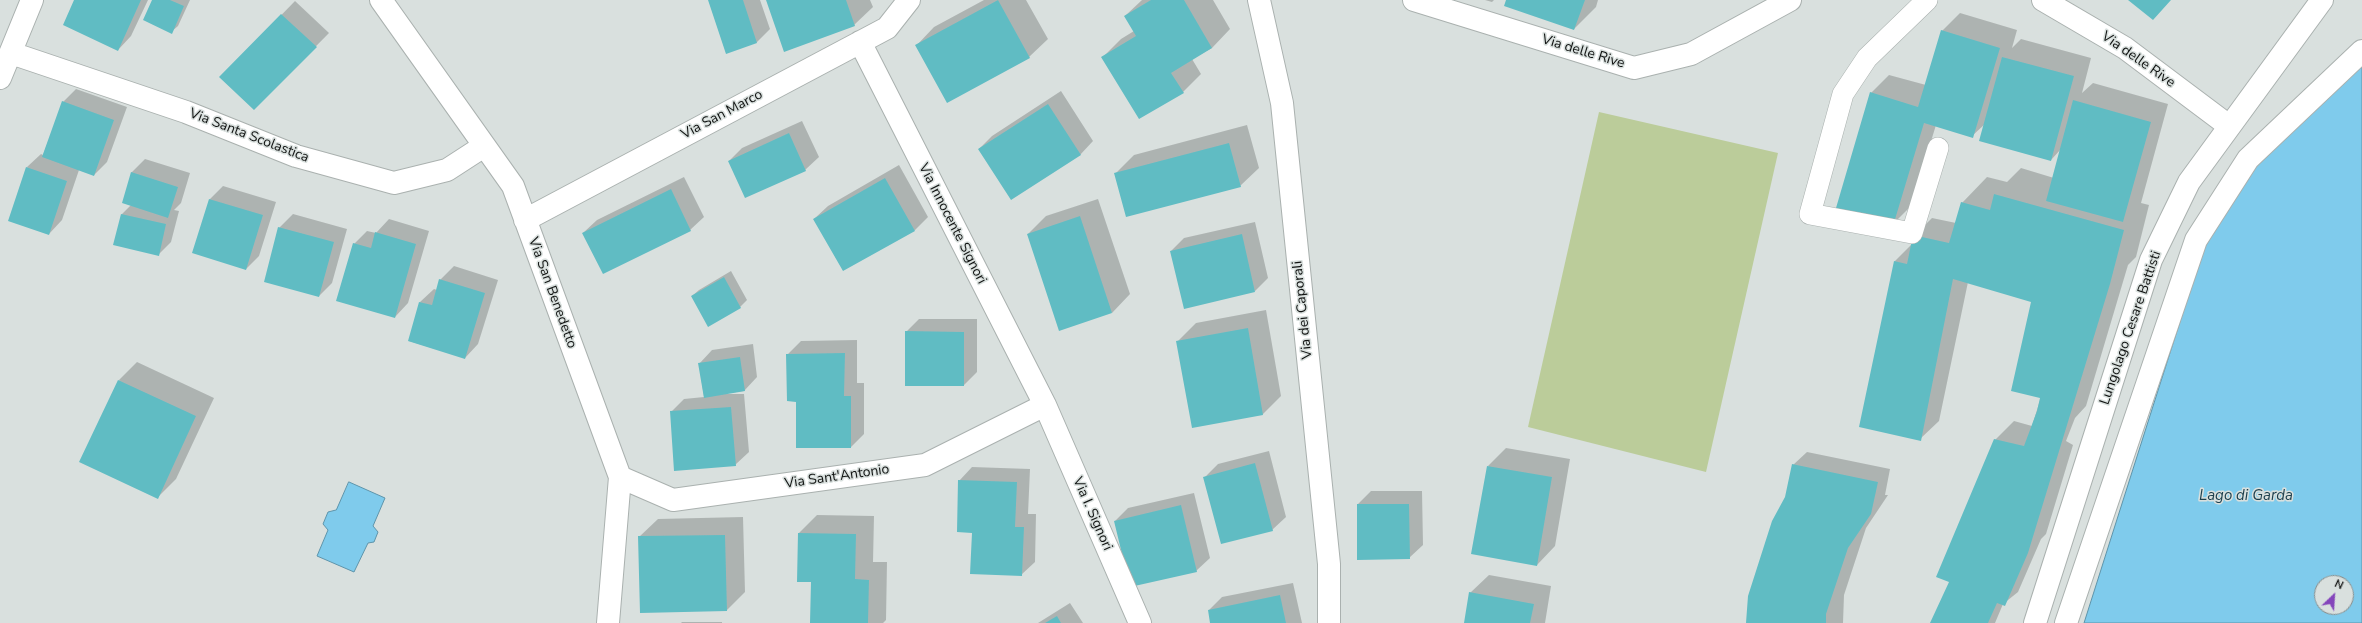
<!DOCTYPE html>
<html>
<head>
<meta charset="utf-8">
<style>
  body { margin:0 }
  #map { position:relative; width:2362px; height:623px; overflow:hidden; background:#d9e0de; font-family:"Nunito Sans",sans-serif }
  canvas { display:block }
  .north { position:absolute; left:2314px; top:575px; width:40px; height:40px; box-sizing:border-box; background:#d9e0de; border:1px solid #898e8c; border-radius:50%; rotate:25deg; font-size:11px; font-weight:700; line-height:16px; text-align:center; color:#101211 }
  .north::after { content:''; display:block; margin:auto; width:14px; height:18px; background:#8445bb; clip-path:polygon(50% 0,100% 100%,50% 72%,0 100%) }
</style>
</head>
<body>
<div id="map">
<canvas width="2362" height="623"></canvas>
<div class="north">N</div>
</div>
<script>
const ctx = document.querySelector('canvas').getContext('2d');
ctx.lineJoin = 'round';
function paint(path, color) { ctx.fillStyle = color; ctx.fill(path, 'evenodd'); }
function strokePath(path, color, width, dash) { ctx.strokeStyle = color; ctx.lineWidth = width; ctx.lineCap = dash ? 'butt' : 'round'; ctx.setLineDash(dash || []); ctx.stroke(path); }
function drawText(font, color, halo, rows, align = 'center') {
  ctx.font = font + ' "Nunito Sans",sans-serif'; ctx.lineWidth = 3; ctx.setLineDash([]); ctx.textBaseline = 'middle'; ctx.strokeStyle = halo; ctx.fillStyle = color; for (const [text, x, y, turn = 0] of rows) {
    ctx.save(); ctx.translate(x, y); ctx.rotate((+turn || 0) * Math.PI / 180); ctx.textAlign = isNaN(turn) ? turn : align; if (halo) ctx.strokeText(text, 0, 0); ctx.fillText(text, 0, 0); ctx.restore();
  }
}
paint(new Path2D(`
  M1599,112L1778,153L1706,472L1528,427Z`), '#bbcc9a');
const water = new Path2D(`
  M2362,66V623H2084L2204,246L2249,168L2355,70ZM2322,583H2346V607H2322Z
  M349,482L385,498L373,526L378,532L374,542L368,543L354,572L317,556L328,530L323,524L328,512L336,510Z`);
paint(water, '#7fcbec');
strokePath(water, '#5e94aa', 1);
paint(new Path2D(`
  M75,0H148L131,36L118,50Z
  M153,0H190L178,26L171,32Z
  M709,0H760L770,29L757,42L726,52Z
  M767,0H870L873,7L854,25Z
  M984,0H1026L1048,39L1029,57L916,46L934,27Z
  M1142,0H1213L1230,29L1212,48L1192,59L1201,74L1183,92L1103,57L1121,39L1134,31L1125,16Z
  M1485,0H1494L1492,2Z
  M1507,0H1598L1596,7L1574,29Z
  M295,1L329,33L254,109L221,77Z
  M1960,13L2017,30L2012,48L2021,39L2091,58L2082,93L2093,83L2168,104L2141,203L2149,205L2136,257L2128,265L2086,406L2075,418L2066,441L2073,445L2046,534L2041,539L2018,592L2003,604L1995,623H1932L1950,582L1995,440L2014,421L2032,426L2041,397L2033,301L1968,282L1939,421L1920,439L1895,261L1912,244L1914,236L1932,218L1956,223L1962,203L1987,177L2007,182L2021,168L2054,178L2061,149L2051,160L1985,124L1972,136L1936,125L1911,206L1893,224L1871,93L1889,75L1926,85L1942,31Z
  M76,89L127,107L107,162L94,175L79,170L62,220L49,234L27,167L41,154L43,155L63,102Z
  M1061,91L1093,141L1080,155L979,149L992,136Z
  M802,121L819,157L805,170L729,161L742,148Z
  M1247,125L1259,168L1240,186L1116,173L1134,155Z
  M145,159L190,173L181,203L174,210L179,211L171,242L158,255L115,244L122,214L131,205L123,202L132,172Z
  M899,165L928,217L915,230L843,270L814,219L828,206Z
  M684,177L704,217L690,230L583,233L597,220Z
  M223,186L276,202L259,256L246,269L193,252L210,199Z
  M1098,199L1130,294L1112,313L1028,234L1046,216Z
  M293,214L347,229L332,283L319,296L279,228Z
  M389,219L429,231L408,303L395,317L354,244L367,231L376,233Z
  M1255,222L1268,278L1255,291L1171,251L1184,238Z
  M454,266L498,280L478,344L465,358L409,341L420,302L434,289L437,290L440,280Z
  M731,271L747,300L740,307L708,325L692,296L699,290Z
  M1266,310L1281,396L1263,414L1193,427L1178,341L1196,323Z
  M919,319H977V372L964,385L906,332Z
  M857,340V383H864V434L851,447L797,401L788,354L801,341Z
  M753,344L757,377L744,391L722,394H744L749,452L735,465L671,412L684,399L704,397L699,364L712,350Z
  M137,362L214,398L176,479L158,497L119,380Z
  M1506,448L1570,459L1555,546L1537,565L1488,466Z
  M1269,451L1286,517L1272,530L1205,477L1218,464Z
  M1807,452L1890,469L1885,495H1888L1866,528L1844,595L1843,623H1747L1787,496L1793,465Z
  M972,467L1030,469L1028,514H1036L1035,562L1021,575L973,532L959,481Z
  M1371,491H1422L1423,545L1409,558L1358,559V504Z
  M1194,493L1210,558L1196,571L1115,521L1128,508Z
  M817,515L874,516L873,562H887L886,620L883,623H811L812,581L799,533Z
  M743,517L745,592L727,610L639,537L658,519Z
  M1489,575L1551,586L1545,623H1465L1470,593Z
  M1293,583L1302,623H1211L1209,610L1222,597Z
  M1070,603L1083,623H1038Z
  M682,622H722V623H681Z`), '#0003');
paint(new Path2D(`
  M74,0H141L118,51L63,25Z
  M152,0H170L184,6L172,34L143,20Z
  M708,0H743L757,43L726,54Z
  M766,0H846L855,26L784,52Z
  M998,0L1030,58L947,103L915,45Z
  M1151,0H1184L1212,48L1171,73L1184,93L1139,119L1101,57L1136,36L1124,16Z
  M1506,0H1585L1574,30L1504,6Z
  M2128,0H2171L2153,20Z
  M281,14L317,47L254,110L219,77Z
  M1941,30L2000,48L1973,138L1924,123L1893,226L1836,208L1870,92L1918,107Z
  M2002,57L2074,76L2051,161L1979,141Z
  M2073,100L2151,122L2123,222L2046,201Z
  M62,101L114,120L94,176L42,157Z
  M1048,104L1081,155L1011,200L978,149Z
  M789,133L806,171L745,198L728,161Z
  M1229,143L1241,187L1126,217L1114,173Z
  M26,167L67,181L49,235L8,221Z
  M131,172L178,187L168,218L122,203Z
  M885,178L915,231L843,271L813,219Z
  M671,189L691,231L603,274L582,233Z
  M1994,194L2124,230L2110,284L2028,553L2005,606L1997,603L1988,623H1930L1949,582L1936,577L1994,439L2024,446L2037,411L2040,398L2011,391L2031,302L1953,279L1921,441L1859,427L1894,261L1907,264L1913,235L1949,243L1961,202L1990,210Z
  M209,199L263,215L246,270L192,253Z
  M121,214L166,224L159,256L113,245Z
  M1080,216L1112,313L1059,331L1027,234Z
  M278,227L334,242L319,297L264,282Z
  M375,232L416,244L395,318L336,301L353,243L371,248Z
  M1242,234L1255,292L1184,309L1170,251Z
  M724,277L741,308L708,327L691,296Z
  M439,279L485,293L465,359L408,341L419,302L432,305Z
  M1248,328L1263,415L1192,428L1176,341Z
  M905,331L964,332V386H905Z
  M845,353L844,396H851V448H796V402L787,401L786,354Z
  M740,357L745,391L704,398L698,363Z
  M118,380L196,416L158,499L79,462Z
  M731,407L736,466L674,471L670,411Z
  M1255,463L1273,531L1221,544L1203,477Z
  M1792,464L1878,482L1871,514L1848,548L1826,614V623H1746L1748,596L1772,521L1785,497Z
  M1487,466L1552,477L1537,566L1471,554Z
  M958,480L1017,482L1015,527H1024L1022,576L970,574L972,533L957,532Z
  M1357,504H1409L1410,559L1357,560Z
  M1181,505L1197,572L1130,587L1114,521Z
  M798,533L856,534L855,579L869,580L868,623H810L811,582H797Z
  M725,535L727,611L640,613L638,536Z
  M1469,592L1534,604L1530,623H1464Z
  M1280,595L1286,623H1210L1208,610Z
  M1057,616L1061,623H1045Z`), '#60bcc3');
const service = new Path2D(`
  M1927,0L1867,58L1843,94L1810,214L1912,233L1938,148`);
const pedestrian = new Path2D(`
  M2066,623L2196,240L2248,159L2362,51`);
const minor = new Path2D(`
  M381,0L513,186L620,477L608,623
  M1259,0L1282,103L1329,564V623
  M1414,0L1634,68L1691,54L1790,0
  M2043,0L2125,48L2229,126
  M860,42L1045,405L1140,623
  M11,53L186,112L296,156L394,183L447,170L484,146
  M0,78L32,0
  M525,220L887,28L909,0
  M620,477L673,500L925,465L1045,405`);
const tertiary = new Path2D(`
  M2035,623L2151,260L2189,182L2322,0`);
strokePath(service, '#aab1af', 22);
strokePath(pedestrian, '#aab1af', 24);
strokePath(minor, '#aab1af', 24);
strokePath(tertiary, '#aab1af', 24);
strokePath(service, '#fff', 21);
strokePath(pedestrian, '#fff', 22);
strokePath(minor, '#fff', 22);
strokePath(tertiary, '#fff', 22);
drawText('14px', '#101211', '#d9e0de', [
  ["Via delle Rive",1583,52,17],
  ["Via delle Rive",2138,60,35],
  ["Via San Marco",722,115,-28],
  ["Via Santa Scolastica",249,136,21],
  ["Via Innocente Signori",952,224,63],
  ["Via San Benedetto",552,293,70],
  ["Via dei Caporali",1303,310,-96],
  ["Lungolago Cesare Battisti",2131,328,-71],
  ["Via Sant'Antonio",837,477,-8],
  ["Via I. Signori",1092,514,66]
]);
drawText('italic 15px', '#1c3f4d', '#d9e0de', [
  ["Lago di Garda",2246,496]
]);
</script>
</body>
</html>
